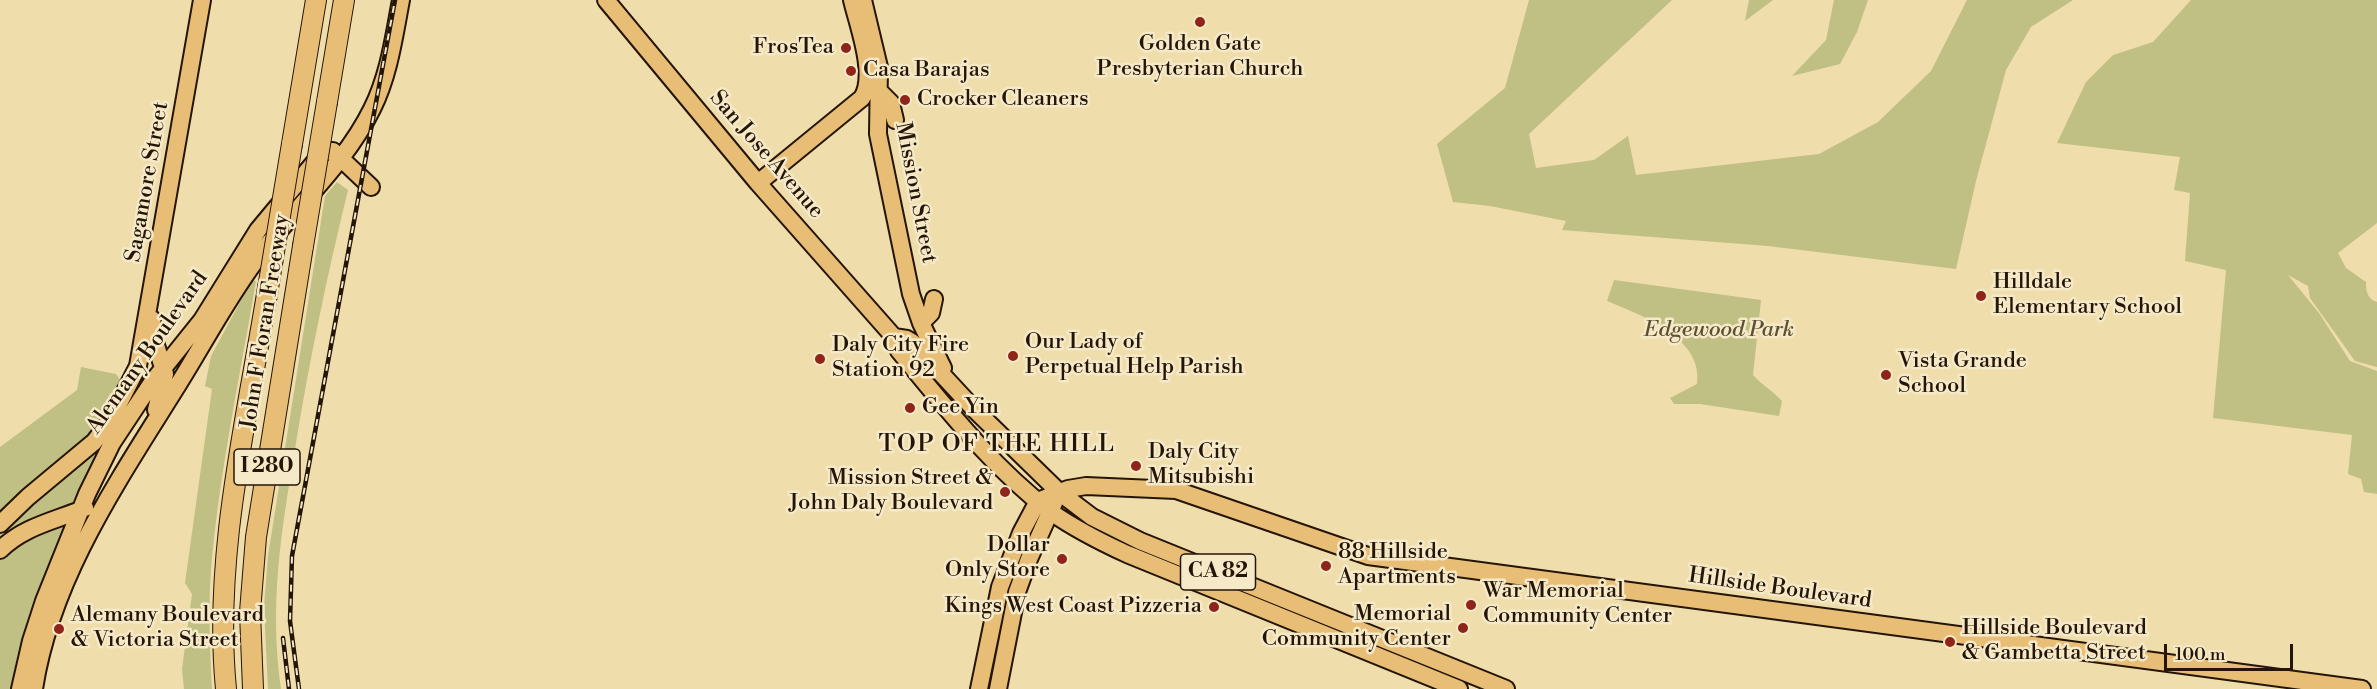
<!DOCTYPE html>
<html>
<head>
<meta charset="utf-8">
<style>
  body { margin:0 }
  #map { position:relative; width:2377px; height:689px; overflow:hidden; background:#efddab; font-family:"Libre Bodoni",serif }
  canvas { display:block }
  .scale { position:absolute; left:2164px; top:644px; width:129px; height:27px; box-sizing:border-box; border:3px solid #241507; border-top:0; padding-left:8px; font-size:18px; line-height:21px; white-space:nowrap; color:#241507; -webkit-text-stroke:4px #f5e9c8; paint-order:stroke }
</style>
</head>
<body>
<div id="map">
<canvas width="2377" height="689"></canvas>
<div class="scale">100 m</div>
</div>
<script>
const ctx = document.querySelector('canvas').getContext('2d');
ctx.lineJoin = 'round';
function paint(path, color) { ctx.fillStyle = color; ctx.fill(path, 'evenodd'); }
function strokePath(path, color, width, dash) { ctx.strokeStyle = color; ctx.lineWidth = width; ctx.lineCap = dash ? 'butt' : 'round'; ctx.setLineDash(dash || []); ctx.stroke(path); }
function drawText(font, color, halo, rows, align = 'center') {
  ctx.font = font + ' "Libre Bodoni",serif'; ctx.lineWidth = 5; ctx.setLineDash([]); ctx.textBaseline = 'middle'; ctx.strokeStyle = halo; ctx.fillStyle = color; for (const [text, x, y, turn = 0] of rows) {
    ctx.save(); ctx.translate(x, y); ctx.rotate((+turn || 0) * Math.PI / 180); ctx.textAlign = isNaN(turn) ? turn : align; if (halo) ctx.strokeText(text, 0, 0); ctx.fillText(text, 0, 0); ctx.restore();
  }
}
paint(new Path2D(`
  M1529,0H1672L1529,134L1536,168L1594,160L1628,136L1636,175L1819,154L1878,122L1931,71L1967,0H2073L2031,27L2006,70L1976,181L1956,269L1768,246L1562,230L1566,221L1490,206L1453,202L1437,144L1505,88Z
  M1749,0H1773L1745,21Z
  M1834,0H1868L1857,32L1840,64L1792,76L1826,40Z
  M2191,0H2377V223L2338,253L2346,268L2366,282C2366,291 2367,299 2377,302V367L2355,361L2310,298L2308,286L2288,275L2319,313L2350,361L2377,371V494L2364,492L2361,479L2348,474L2352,435L2213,418L2226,270L2185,261L2190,193L2174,190L2180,157L2057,143L2086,82L2113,55L2153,42Z
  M337,182L348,190C327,276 309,362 295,449C281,533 269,604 281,689H268L264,607L268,556L325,196Z
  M252,280L256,281C240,376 219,474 211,570C208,610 210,650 212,689H184L182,669L192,594L185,583L212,389L205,386L211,356Z
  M1614,280L1761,300L1753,375C1762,385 1773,391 1782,401L1779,416L1700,404H1674L1670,398L1697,384C1704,338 1641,315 1607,301Z
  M81,367L116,374L121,381V389L92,467L64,527L30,612L18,652L11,689H0V447L77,390Z`), '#c0bf84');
const major = new Path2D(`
  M606,0L758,183L894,337L899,351C946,408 992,467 1051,512C1075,529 1101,542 1127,554L1459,689
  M863,0L879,67L878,134L911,294L921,323L943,368
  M879,91L891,103L895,120
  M758,183L862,98C877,75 858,26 852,0
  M152,319L155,342L165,374L156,410
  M921,323L931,313L934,299
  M894,337L907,339L912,342L974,409L1059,492L1092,517L1140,541L1506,689
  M0,524L28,497L94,442L110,421L138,366L202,0
  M0,550C24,526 55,521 85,508
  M20,689L31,641L44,601L87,494L112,443L153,381L202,320L258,230L323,152L333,151L371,187
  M34,689C51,577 120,478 179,383C204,343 227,299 256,260C293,209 344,166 372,109C389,75 394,37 401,0
  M979,689L1000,587L1021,533L1038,501L1068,489L1086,486L1176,490L1368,556L2362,689
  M998,689L1017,592L1029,559L1054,503`);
const highway = new Path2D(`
  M327,102L344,0
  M292,144L316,0
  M226,689C213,556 247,419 268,288
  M253,689L250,612L256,537L303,246`);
strokePath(major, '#241507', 20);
strokePath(highway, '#241507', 22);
strokePath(major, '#e8be76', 16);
strokePath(highway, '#e8be76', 20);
const rail = new Path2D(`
  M283,638L289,689
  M299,689L290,621L292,556L395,0`);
strokePath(rail, '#241507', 4.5);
strokePath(rail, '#f5e9c8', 2, [7]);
const highwayBridge = new Path2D(`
  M303,246L327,102
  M268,288L292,144`);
strokePath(highwayBridge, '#241507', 22, []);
strokePath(highwayBridge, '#e8be76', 20);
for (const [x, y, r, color] of [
  [1200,22,6,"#8f2418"],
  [846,48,6,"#8f2418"],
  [851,71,6,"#8f2418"],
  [905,100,6,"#8f2418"],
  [1981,296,6,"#8f2418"],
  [1013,356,6,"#8f2418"],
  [820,359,6,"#8f2418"],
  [1886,375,6,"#8f2418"],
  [910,408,6,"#8f2418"],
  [1136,466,6,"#8f2418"],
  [1005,492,6,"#8f2418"],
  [1062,559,6,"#8f2418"],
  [1326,566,6,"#8f2418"],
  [1471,605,6,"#8f2418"],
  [1214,607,6,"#8f2418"],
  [1463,628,6,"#8f2418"],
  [59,629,6,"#8f2418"],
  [1950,642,6,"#8f2418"]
]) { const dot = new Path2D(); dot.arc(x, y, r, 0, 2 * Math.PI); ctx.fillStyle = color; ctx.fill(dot); strokePath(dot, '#f5e9c8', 2); }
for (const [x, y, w] of [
  [267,467,66],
  [1218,572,75]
]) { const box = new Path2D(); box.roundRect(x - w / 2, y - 18, w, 36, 4.5); ctx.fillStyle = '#f5e9c8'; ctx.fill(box); strokePath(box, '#241507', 1.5); }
drawText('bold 21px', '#241507', null, [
  ["I 280",267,467],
  ["CA 82",1218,572]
]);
drawText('22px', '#241507', '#f5e9c8', [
  ["Golden Gate",1200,45,"center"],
  ["Presbyterian Church",1200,70,"center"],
  ["FrosTea",834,48,"right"],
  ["Casa Barajas",863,71],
  ["Crocker Cleaners",917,100],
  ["Hilldale",1993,283],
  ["Elementary School",1993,308],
  ["Our Lady of",1025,343],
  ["Perpetual Help Parish",1025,368],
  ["Daly City Fire",832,346],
  ["Station 92",832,371],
  ["Vista Grande",1898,362],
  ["School",1898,387],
  ["Gee Yin",922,408],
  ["Daly City",1148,453],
  ["Mitsubishi",1148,478],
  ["Mission Street &",993,479,"right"],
  ["John Daly Boulevard",993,504,"right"],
  ["Dollar",1050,546,"right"],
  ["Only Store",1050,571,"right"],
  ["88 Hillside",1338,553],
  ["Apartments",1338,578],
  ["War Memorial",1483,592],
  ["Community Center",1483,617],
  ["Kings West Coast Pizzeria",1202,607,"right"],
  ["Memorial",1451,615,"right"],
  ["Community Center",1451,640,"right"],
  ["Alemany Boulevard",71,616],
  ["& Victoria Street",71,641],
  ["Hillside Boulevard",1962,629],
  ["& Gambetta Street",1962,654]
], 'left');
drawText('22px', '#241507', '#f5e9c8', [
  ["San Jose Avenue",766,155,49],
  ["Sagamore Street",148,182,-80],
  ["Mission Street",915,193,79],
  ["John F Foran Freeway",266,322,-81],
  ["Alemany Boulevard",148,353,-55],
  ["Hillside Boulevard",1780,589,8]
]);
drawText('italic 22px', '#5b5033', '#f5e9c8', [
  ["Edgewood Park",1719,331]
]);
ctx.letterSpacing = '1.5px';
drawText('24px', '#241507', '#f5e9c8', [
  ["TOP OF THE HILL",997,445]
]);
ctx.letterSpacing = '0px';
</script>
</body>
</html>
